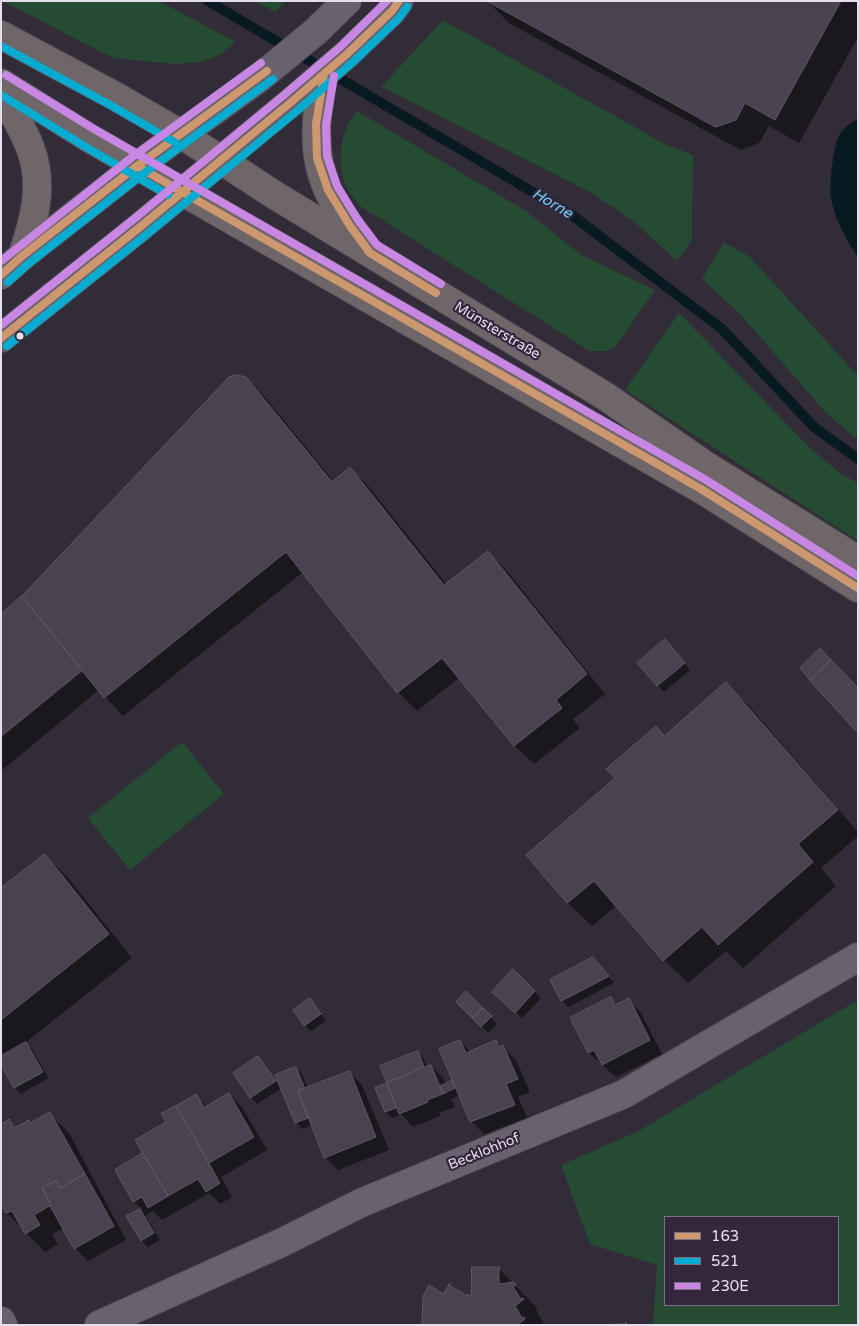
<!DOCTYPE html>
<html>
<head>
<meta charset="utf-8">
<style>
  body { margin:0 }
  #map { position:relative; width:859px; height:1326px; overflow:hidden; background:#322b38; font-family:"Varela Round",sans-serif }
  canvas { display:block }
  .frame { position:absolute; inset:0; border:2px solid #e6deed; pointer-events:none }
  .legend { position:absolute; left:664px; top:1216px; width:175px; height:90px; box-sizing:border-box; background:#33263d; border:1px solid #7b7083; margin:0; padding:6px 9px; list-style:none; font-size:15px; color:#e6deed }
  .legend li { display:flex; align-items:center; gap:10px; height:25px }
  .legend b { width:25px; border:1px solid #7b7083 }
</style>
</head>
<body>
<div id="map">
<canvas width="859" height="1326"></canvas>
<div class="frame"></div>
<ul class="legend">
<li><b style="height:6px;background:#cd976f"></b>163</li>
<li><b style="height:6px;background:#06acd0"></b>521</li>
<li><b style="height:6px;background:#c787e3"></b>230E</li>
</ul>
</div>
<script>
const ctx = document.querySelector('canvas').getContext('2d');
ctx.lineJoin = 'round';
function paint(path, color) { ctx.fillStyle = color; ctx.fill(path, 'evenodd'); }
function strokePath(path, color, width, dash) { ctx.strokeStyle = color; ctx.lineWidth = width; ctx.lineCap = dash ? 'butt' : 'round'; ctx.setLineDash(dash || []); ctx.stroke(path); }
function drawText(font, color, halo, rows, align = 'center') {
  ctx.font = font + ' "Varela Round",sans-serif'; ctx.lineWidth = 4.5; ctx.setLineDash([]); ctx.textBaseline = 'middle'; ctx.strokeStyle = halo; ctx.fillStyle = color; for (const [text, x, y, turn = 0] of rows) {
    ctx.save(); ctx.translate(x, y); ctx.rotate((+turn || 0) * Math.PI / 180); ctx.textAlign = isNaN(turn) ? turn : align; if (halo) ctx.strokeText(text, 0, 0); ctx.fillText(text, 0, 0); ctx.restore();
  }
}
paint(new Path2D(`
  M2,1H159L236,42L220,55L200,62L175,64L113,58Z
  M255,1H286L275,12Z
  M443,20L665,144L693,155L692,240L677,261L633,221L590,192L381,87Z
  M357,111L526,211L581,255L655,290L615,347L607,351H590L360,206C355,200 349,193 346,186C336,162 340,131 357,111Z
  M724,242L750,257L858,376V440L827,414L741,315L702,279Z
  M679,313L808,446L840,473L858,483V541L625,390Z
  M182,742L224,794L130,870L88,818Z
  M858,1000V1325H653L657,1265L590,1244L561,1165L639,1131ZM665,1217H838V1305H665Z`), '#254c33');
paint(new Path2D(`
  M858,119V257C847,242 833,215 831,197C829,186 833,152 837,140C840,131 849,123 858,119Z`), '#081a21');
paint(new Path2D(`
  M487,1H858V37L799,143L769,126L759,143L741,150L509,23Z
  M246,378L265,397L334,482L350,468L369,487L447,585L488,552L507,571L605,694L573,719L580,728L534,764L515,746L460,677L417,711L398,692L303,572L123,716L99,690L1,771V738L88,667L23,597Z
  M671,647L690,670L664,692L658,685Z
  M726,684L750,707L858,832V836L821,868L836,886L743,968L726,951L688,983L664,960L617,905L592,926L568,903L527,855Z
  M45,855L69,879L132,958L25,1043L32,1049L48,1078L21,1094L15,1088L1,1063V890Z
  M513,971L541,998L522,1018L494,991Z
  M609,977L614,983L568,1007L563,1001Z
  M466,993L497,1024L488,1033L458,1002Z
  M611,999L617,1005L628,1000L641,1013L662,1054L616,1077L589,1053L572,1019Z
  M310,1000L326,1021L311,1031L305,1025Z
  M460,1041L470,1052L495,1041L516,1060L530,1092L518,1097L527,1118L484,1134L471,1121L460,1095L451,1099L455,1107L439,1113L440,1116L413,1127L401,1114L392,1118L386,1112V1085L389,1088L381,1067L417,1052L424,1059L427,1068L431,1066L444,1079L446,1085L452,1082L456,1086Z
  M258,1058L265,1064L281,1088L296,1068L302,1074L308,1089L349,1072L362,1085L389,1150L338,1170L325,1157L312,1125L302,1129L296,1122L282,1088L257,1104L251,1097Z
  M229,1094L242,1107L267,1150L221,1177L232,1197L220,1204L209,1193L162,1220L153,1211L145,1216L160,1240L148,1247L142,1241L128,1217L142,1209L134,1202L116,1170L145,1154L167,1123L163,1115L196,1096L207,1107Z
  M50,1114L69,1133L126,1240L88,1261L75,1248L64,1228L52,1234L58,1244L45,1252L7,1213L2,1204L8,1121L16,1129L31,1124Z
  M498,1268L537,1308L538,1309L536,1311L545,1325H423L443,1296L462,1294L465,1296H472Z`), '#0007');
strokePath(new Path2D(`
  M208,1L572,215L722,329L814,427L858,459`), '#081a21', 10);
const building = new Path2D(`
  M487,1H841L775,120L745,103L736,120L716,127Z
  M237,375L246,377L332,482L350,467L444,585L488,551L587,674L556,700L562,708L514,746L442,658L397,693L286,552L104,698L22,596L229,377Z
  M22,596L82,670L1,736V614Z
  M665,639L685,663L657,686L637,663Z
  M820,648L831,660L810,680L800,668Z
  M831,660L858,688V733L810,681Z
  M726,682L838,810L798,844L813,862L718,945L702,927L663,961L594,881L567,903L526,855L615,778L606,769L656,726L664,736Z
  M45,854L109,934L1,1020V888Z
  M593,957L609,976L561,1001L550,980Z
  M513,969L535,991L515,1013L492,992Z
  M466,991L483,1008L472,1018L456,1002Z
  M611,997L615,1005L629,998L650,1040L602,1065L594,1050L588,1053L570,1018Z
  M310,998L321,1014L304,1026L293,1010Z
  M483,1008L492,1016L481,1027L472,1018Z
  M460,1040L466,1053L496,1040L499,1047L503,1045L518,1079L506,1084L515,1105L470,1122L439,1049Z
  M26,1042L43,1072L14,1088L1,1065V1056Z
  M418,1051L424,1067L387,1083L380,1066Z
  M258,1056L276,1081L250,1098L233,1073Z
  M431,1065L443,1094L427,1100L428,1102L399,1114L387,1083Z
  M296,1067L305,1089L298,1091L308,1118L295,1123L275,1075Z
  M350,1071L376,1137L324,1158L298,1091Z
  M452,1081L455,1088L443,1094L440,1086Z
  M387,1083L396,1108L385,1112L375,1088Z
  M229,1093L254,1137L209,1163L176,1106L196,1094L204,1107Z
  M176,1106L220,1183L206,1192L198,1179L168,1196L135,1140L166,1122L161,1114Z
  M50,1112L85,1174L60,1188L56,1181L42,1188L51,1205L34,1215L40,1225L25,1234L12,1211L6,1213L1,1204V1124L9,1119L14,1128L29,1120L30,1123Z
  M143,1153L168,1196L148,1208L142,1197L133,1202L115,1170Z
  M85,1174L114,1226L74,1249L50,1206L51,1205L42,1188L56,1181L60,1188Z
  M140,1209L154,1233L141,1241L126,1216Z
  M472,1267H500L499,1269V1284L514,1282L516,1285L513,1287L521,1299L523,1298L524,1299L515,1306L522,1318L524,1317L525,1319L517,1325H422L423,1296L429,1285L443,1294L450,1283V1286L463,1293V1295H471Z
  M626,1323L627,1325H583L625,1324Z`);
paint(building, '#484251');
strokePath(building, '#5d5863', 1);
const minor = new Path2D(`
  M1,275L22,256L137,166L258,79L315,32L347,1
  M1,338L140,227L290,103L347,54L392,11L399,1
  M1,1321L3,1325
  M99,1325L283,1242L363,1202L624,1094L858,957`);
const major = new Path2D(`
  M1,35L117,97L181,134L273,194L605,396L708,467L858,560
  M324,74C316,111 311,152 327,188C336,208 350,227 363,244
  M1,83L89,138L701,489L858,588
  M1,92C12,111 24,130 31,150C44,186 34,222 22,256`);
strokePath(minor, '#4f4954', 30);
strokePath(major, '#4f4954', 30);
strokePath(minor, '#68626e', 28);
strokePath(major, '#6f6669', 28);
strokePath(new Path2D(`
  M324,74L316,124L317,158L328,190L350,226L370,253L436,293
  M137,166L701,489L858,588
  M1,275L22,256L137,166L267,71
  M1,338L140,227L290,103L347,54L392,11L399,1`), '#cd976f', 8);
strokePath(new Path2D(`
  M1,46L112,106L176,143
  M1,95L84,146L168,195
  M8,282L28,264L143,174L273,79
  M7,346L146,235L297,111L354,61L399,18L407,7`), '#06acd0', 8);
strokePath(new Path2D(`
  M6,75L94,129L706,480L858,576
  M334,76L326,125L327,156L337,186L358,220L377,245L441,284
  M1,261L131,158L261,63
  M1,325L134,219L284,95L340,47L387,1`), '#c787e3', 8);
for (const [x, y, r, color] of [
  [20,336,4.5,"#e6deed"]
]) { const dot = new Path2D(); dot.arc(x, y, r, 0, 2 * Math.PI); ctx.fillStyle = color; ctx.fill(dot); strokePath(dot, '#33263d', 2); }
drawText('14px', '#e6deed', '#33263d', [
  ["Münsterstraße",497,331,31],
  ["Becklohhof",484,1152,-22]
]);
drawText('italic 15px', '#69d0f1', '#33263d', [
  ["Horne",552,204,31]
]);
</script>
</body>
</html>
